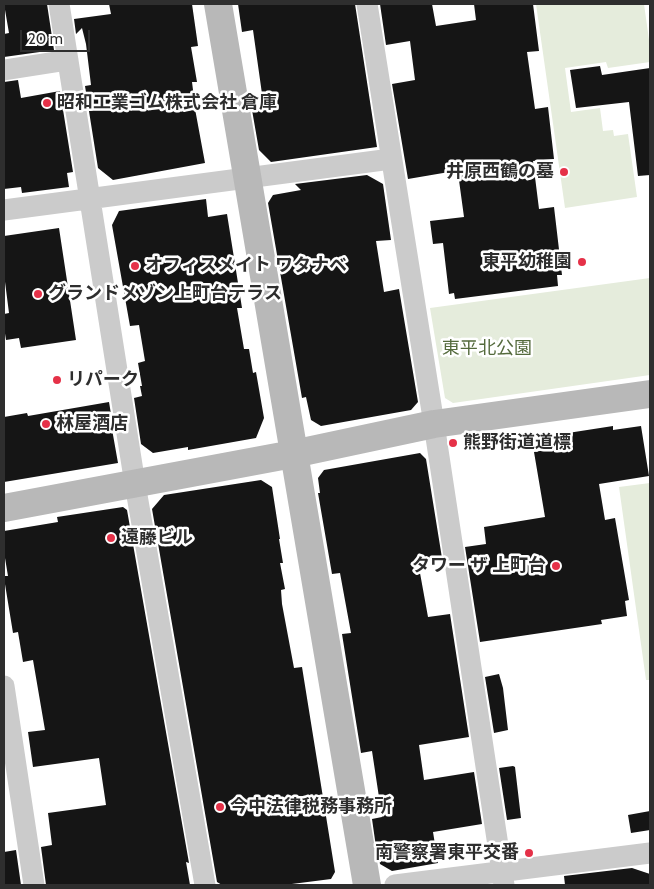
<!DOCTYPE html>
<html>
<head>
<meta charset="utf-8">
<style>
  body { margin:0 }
  #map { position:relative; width:654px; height:889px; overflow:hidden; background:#fff; font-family:Cabin,sans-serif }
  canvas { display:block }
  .frame { position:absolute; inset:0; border:5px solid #2e2e2e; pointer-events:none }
  .scale { position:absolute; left:20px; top:30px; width:70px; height:22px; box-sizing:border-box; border:2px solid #2e2e2e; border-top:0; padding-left:6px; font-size:15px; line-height:18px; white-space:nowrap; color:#2e2e2e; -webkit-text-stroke:4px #fff; paint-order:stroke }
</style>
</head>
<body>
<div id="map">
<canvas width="654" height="889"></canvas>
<div class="frame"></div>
<div class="scale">20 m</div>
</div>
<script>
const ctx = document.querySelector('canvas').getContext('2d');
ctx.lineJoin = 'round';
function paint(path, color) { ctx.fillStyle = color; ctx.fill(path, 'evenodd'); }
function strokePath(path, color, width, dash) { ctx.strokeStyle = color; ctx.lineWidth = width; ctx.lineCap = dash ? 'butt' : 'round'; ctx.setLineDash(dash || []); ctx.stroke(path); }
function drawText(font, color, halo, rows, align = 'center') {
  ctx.font = font + ' Cabin,"Noto Sans JP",sans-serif'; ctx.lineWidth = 5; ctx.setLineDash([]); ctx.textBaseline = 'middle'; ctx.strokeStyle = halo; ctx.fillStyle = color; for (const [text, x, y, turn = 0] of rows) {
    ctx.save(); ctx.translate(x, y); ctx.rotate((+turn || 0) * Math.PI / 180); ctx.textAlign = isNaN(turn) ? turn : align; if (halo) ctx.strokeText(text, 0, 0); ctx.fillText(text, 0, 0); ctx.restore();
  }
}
paint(new Path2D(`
  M536,4H644L650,47V62L608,68L606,62L565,68L571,112L600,108L603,131L613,130L614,136L628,134L637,197L565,208Z
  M650,278V375L453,403L445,398L430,308Z
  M650,483V680H646L619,487Z`), '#e5ecdc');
paint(new Path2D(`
  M4,4H47L54,50L4,57V34L9,33Z
  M109,4H192L198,46L191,47L197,82H192L194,98H193L205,163L113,180L98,168L85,86L91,85L86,44L82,28L76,34L74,19L111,14Z
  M238,4H355L377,147L271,162L259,150L252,110L264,108L253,30L242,32Z
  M380,4H432L436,26L476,20L474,4H533L539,51L527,52L535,109L548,107L554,159L533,161L539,209L554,207L562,275H557L558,286L455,299L454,293L449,294L443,243L433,244L430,221L464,217L458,173L450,174L449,172L408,179L392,84L415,80L410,41L386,45Z
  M600,66L602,75L650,68V175L638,176L629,102L576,108L570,70Z
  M18,80L21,98L60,91L73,172L67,173L69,187L22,193L21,187L4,189V82Z
  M367,175L383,184L391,240L376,241L384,292L399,289L418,402L411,410L321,426L311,420L306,397L302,398L268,203L273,195L301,190L295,184Z
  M206,199L208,217L227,214L242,308H237L244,349H249L253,373L256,372L264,418L256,438L188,450V447L153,453L141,444L134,398L142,396L140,386H142L138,363L145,361L139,325L130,326L112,225L119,211Z
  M59,228L76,340L21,348L19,338L6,340L4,327V314L9,313L4,274V236Z
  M109,402L112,420L110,418L118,463L4,482V417L27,413L28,416Z
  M613,426V430L641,426L649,476L599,484L605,520L615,518L629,600L625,601L627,616L601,620L602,624L480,642L465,547L486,544L484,527L545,517L534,452L557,448L555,435Z
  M420,453L426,459L442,558L418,562L428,617L450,614L469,737L419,745L424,780L474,772L482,824L433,832L438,863L392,871L380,864L375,840L372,819L382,817L372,751L361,753L342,634L351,633L340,573L332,574L318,493H320L318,478L324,470Z
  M261,480L272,487L280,539H279L283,563H280L285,589L281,590L282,604L294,668L302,667L335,872L331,879L284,885H222L217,882L152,509L164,495Z
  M123,507L127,510L189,863L186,862L190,885H46L41,847L52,845L48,813L106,805L99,758L33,767L28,732L45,730L33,660L23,662L18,632L13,633L4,578V576H8L4,552V531L58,522L57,517Z
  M499,674L503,688L508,730L494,733L485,677Z
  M513,766L515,767L521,818L507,820L499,768Z
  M650,811V830L631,833L628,815Z
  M16,850L21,885H4V852Z
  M632,868L650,874V885H565L564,876Z`), '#151515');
strokePath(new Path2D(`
  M59,4L135,484L205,885
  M367,4L434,424L504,885
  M4,70L68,60
  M4,210L391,159
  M4,686L34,885
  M395,885L650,853`), '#cbcbcb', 21);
strokePath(new Path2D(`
  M218,4L367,885
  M4,508L293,454L434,424L650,394`), '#b8b8b8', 28);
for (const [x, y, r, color] of [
  [47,103,5,"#e53148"],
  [564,172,5,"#e53148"],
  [582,262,5,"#e53148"],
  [135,266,5,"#e53148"],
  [38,294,5,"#e53148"],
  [57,380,5,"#e53148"],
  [46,424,5,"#e53148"],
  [453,443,5,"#e53148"],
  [111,538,5,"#e53148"],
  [556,566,5,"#e53148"],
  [220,807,5,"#e53148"],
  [529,853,5,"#e53148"]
]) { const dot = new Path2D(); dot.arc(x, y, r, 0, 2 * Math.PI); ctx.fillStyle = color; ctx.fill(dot); strokePath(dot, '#fff', 2); }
drawText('bold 18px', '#2e2e2e', '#fff', [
  ["昭和工業ゴム株式会社 倉庫",57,103],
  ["井原西鶴の墓",554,172,"right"],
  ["東平幼稚園",572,262,"right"],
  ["オフィスメイト ワタナベ",145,266],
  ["グランドメゾン上町台テラス",48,294],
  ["リパーク",67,380],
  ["林屋酒店",56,424],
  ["熊野街道道標",463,443],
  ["遠藤ビル",121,538],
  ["タワー ザ 上町台",546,566,"right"],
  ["今中法律税務事務所",230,807],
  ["南警察署東平交番",519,853,"right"]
], 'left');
drawText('18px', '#546a3c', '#fff', [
  ["東平北公園",487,349]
]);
</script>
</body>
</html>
